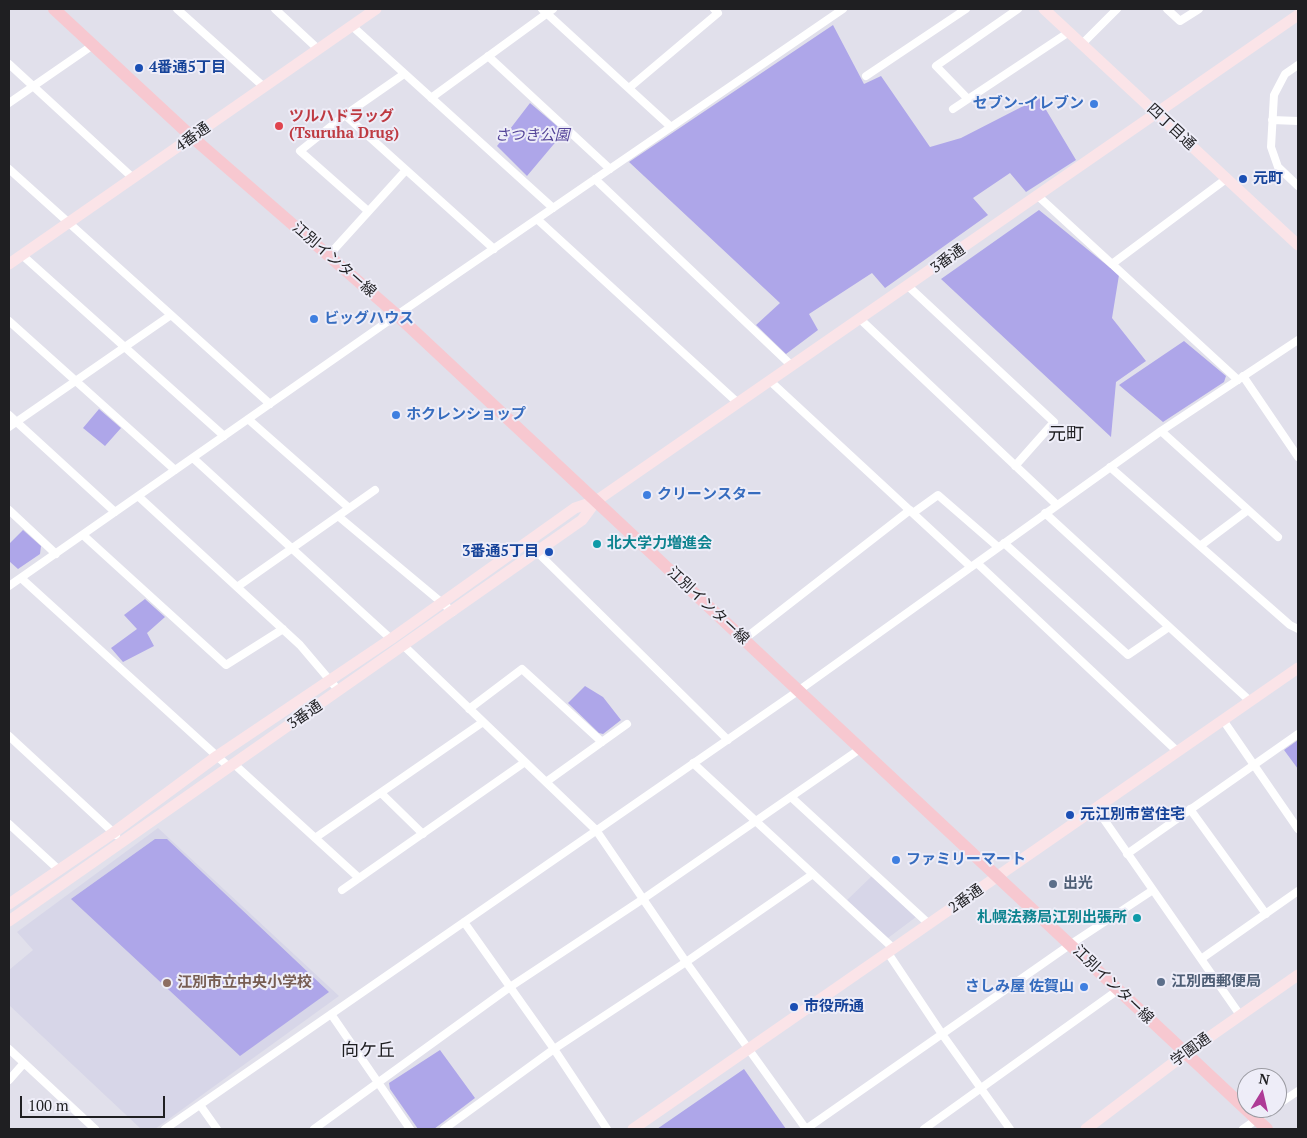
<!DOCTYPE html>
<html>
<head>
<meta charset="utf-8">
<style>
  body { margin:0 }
  #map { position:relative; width:1307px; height:1138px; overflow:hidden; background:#e1e0eb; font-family:"PT Serif",serif }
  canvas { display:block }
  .frame { position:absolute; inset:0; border:10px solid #1f1f22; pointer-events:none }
  .north { position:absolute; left:1237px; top:1068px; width:50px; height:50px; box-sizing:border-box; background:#eeedf8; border:1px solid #9b9ba2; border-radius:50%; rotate:9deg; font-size:14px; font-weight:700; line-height:20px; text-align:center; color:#1f1f22 }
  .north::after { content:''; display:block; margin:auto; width:18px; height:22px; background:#ae3b96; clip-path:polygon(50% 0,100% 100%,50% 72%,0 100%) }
  .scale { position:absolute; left:20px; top:1096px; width:145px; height:22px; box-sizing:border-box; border:2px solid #1f1f22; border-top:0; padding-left:6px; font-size:15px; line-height:18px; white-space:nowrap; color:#1f1f22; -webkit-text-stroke:4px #eeedf8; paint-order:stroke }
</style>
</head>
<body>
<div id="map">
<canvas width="1307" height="1138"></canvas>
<div class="frame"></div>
<div class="north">N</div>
<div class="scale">100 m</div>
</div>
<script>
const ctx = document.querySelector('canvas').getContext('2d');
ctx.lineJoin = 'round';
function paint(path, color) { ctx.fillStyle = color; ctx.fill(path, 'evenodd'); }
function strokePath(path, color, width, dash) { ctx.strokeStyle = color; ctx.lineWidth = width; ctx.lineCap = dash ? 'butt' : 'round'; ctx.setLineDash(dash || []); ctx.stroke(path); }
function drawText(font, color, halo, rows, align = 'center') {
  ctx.font = font + ' "PT Serif","Noto Sans JP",serif'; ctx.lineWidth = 4; ctx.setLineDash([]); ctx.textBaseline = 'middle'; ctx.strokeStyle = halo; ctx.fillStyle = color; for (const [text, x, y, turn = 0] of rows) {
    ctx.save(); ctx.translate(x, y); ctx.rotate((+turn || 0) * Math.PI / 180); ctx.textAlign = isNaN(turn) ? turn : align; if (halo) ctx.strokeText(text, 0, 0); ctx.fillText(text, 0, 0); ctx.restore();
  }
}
paint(new Path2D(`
  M158,828L339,996L155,1129H141L9,1005V970L33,950L17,932Z
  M872,876L916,917L888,938L846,901Z`), '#d7d6e8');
paint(new Path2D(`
  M833,25L864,84L881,76L930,147L961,138L1039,98L1076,160L1026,192L1010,173L973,198L988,215L885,288L872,273L809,314L818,330L786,354L756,325L780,303L629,162Z
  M530,103L564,132L527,176L497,146Z
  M1039,210L1119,275L1112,318L1146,361L1116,382L1111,437L941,279Z
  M1184,341L1226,376L1224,382L1163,422L1119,385Z
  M99,409L121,428L105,446L83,428Z
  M23,530L41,546L40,554L18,569L9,561V544Z
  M145,599L165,617L147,633L154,646L123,662L111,648L137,629L124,615Z
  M585,686L603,697L621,720L603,734L599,733L568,703Z
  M1298,740V769L1284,750Z
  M155,839H167L329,992L240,1056L71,899Z
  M440,1050L475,1098L434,1129H418L390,1089L389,1083Z
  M744,1069L786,1129H657Z`), '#aea6e9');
strokePath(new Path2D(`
  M177,9L264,87
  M275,9L318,49
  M542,9L671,127
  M1167,9L1180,21L1199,9
  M352,26L553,208
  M1082,44L1117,9
  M488,56L610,169
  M9,64L133,178
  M1298,65L1285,74L1274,95L1271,147L1278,167L1298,186
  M866,76L966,9
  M629,88L718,13L714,9
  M431,98L553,9
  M968,99L936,66L1018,9
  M9,103L93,45
  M953,109L1069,32
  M345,115L494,249
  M1272,120L1298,121
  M9,169L270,404
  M595,179L792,366
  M1038,196L1238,380
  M368,211L300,151L345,115L404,74
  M537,219L738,403
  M22,255L224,436
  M329,255L406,170
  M1112,264L1226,179
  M908,286L1054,422L1015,466
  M860,319L1057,505
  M9,321L175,470
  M1243,376L1298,457
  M770,381L971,567
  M9,415L115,512
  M248,419L349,508
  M9,427L171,315
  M1161,431L1278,537
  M193,458L391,639
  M1110,467L1290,625L1298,629
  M138,496L300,645L339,691
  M9,510L56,554
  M913,513L938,495L998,547
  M1045,513L1250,701
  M338,516L453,612
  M83,535L226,665L283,629
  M1004,543L1128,655L1169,627
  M1200,546L1248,510
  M537,552L728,740
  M977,563L1178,752
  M21,578L229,767
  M9,586L397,315L843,9
  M237,587L375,490
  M743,640L910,510
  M404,646L596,830L686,962L806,1129
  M469,709L522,669L602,742
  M1223,720L1298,829
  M9,736L116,835
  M693,763L894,949
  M234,764L359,878
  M546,782L627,724
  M381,793L423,834
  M791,797L929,924
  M1096,808L1240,1015
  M1190,809L1266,914
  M9,824L59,870
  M315,838L483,722
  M1127,854L1298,734
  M342,890L525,762
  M464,922L554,1049L607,1129
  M888,953L942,1034L1010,1129
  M1201,959L1298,891
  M331,1014L410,1129
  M9,1049L95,1129
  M9,1080L24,1063
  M200,1105L217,1129
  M1277,1105L1298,1091
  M165,1129L798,691L1161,431L1298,340
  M314,1129L510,987L643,899L860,749
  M444,1129L554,1049L686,962L813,874
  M806,1129L1071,944L1153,890
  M924,1129L1118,990
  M1243,1129L1273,1108`), '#fff', 8);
strokePath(new Path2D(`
  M1044,9L1298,245
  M9,264L376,9
  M9,904L113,833L217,756L391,639L575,508L596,501L1298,15
  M9,921L582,520L596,501
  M633,1129L1298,668
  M1086,1129L1185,1054L1298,975`), '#fbe4e8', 11);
strokePath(new Path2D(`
  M54,9L192,137L397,315L1267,1129`), '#f7c8d0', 12);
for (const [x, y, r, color] of [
  [139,68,5,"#1a4fb4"],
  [1094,104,5,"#3f7fe0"],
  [279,126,5,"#e0444e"],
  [1243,179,5,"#1a4fb4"],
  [314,319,5,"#3f7fe0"],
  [396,415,5,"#3f7fe0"],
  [647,495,5,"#3f7fe0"],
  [597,544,5,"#0f9aa8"],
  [549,552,5,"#1a4fb4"],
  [1070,815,5,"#1a4fb4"],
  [896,860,5,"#3f7fe0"],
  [1053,884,5,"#5c6f8a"],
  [1137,918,5,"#0f9aa8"],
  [1161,982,5,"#5c6f8a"],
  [167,983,5,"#8d6e63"],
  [1084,987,5,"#3f7fe0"],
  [794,1007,5,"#1a4fb4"]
]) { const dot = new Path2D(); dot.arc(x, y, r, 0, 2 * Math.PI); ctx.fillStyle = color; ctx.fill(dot); strokePath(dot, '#eeedf8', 2); }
drawText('bold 15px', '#164399', '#eeedf8', [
  ["4番通5丁目",149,68],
  ["元町",1253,179],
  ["3番通5丁目",539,552,"right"],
  ["元江別市営住宅",1080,815],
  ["市役所通",804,1007]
], 'left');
drawText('bold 15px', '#366cbe', '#eeedf8', [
  ["セブン-イレブン",1084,104,"right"],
  ["ビッグハウス",324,319],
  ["ホクレンショップ",406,415],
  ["クリーンスター",657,495],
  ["ファミリーマート",906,860],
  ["さしみ屋 佐賀山",1074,987,"right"]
], 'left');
drawText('bold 15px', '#be3a42', '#eeedf8', [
  ["ツルハドラッグ",289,117],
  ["(Tsuruha Drug)",289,134]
], 'left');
drawText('15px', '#1f1f22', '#eeedf8', [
  ["四丁目通",1171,127,43],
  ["4番通",193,137,-35],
  ["3番通",948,259,-35],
  ["江別インター線",334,260,41],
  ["江別インター線",708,606,43],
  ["3番通",305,715,-34],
  ["2番通",966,899,-35],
  ["江別インター線",1113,985,44],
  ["学園通",1191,1050,-36]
]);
drawText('italic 15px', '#554599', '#eeedf8', [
  ["さつき公園",532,136]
]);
drawText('bold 15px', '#0d838f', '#eeedf8', [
  ["北大学力増進会",607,544],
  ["札幌法務局江別出張所",1127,918,"right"]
], 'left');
drawText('bold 15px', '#4e5e75', '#eeedf8', [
  ["出光",1063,884],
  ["江別西郵便局",1171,982]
], 'left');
drawText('bold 15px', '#785e54', '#eeedf8', [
  ["江別市立中央小学校",177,983]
], 'left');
drawText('18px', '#1f1f22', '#eeedf8', [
  ["元町",1066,435],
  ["向ケ丘",368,1051]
]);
</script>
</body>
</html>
